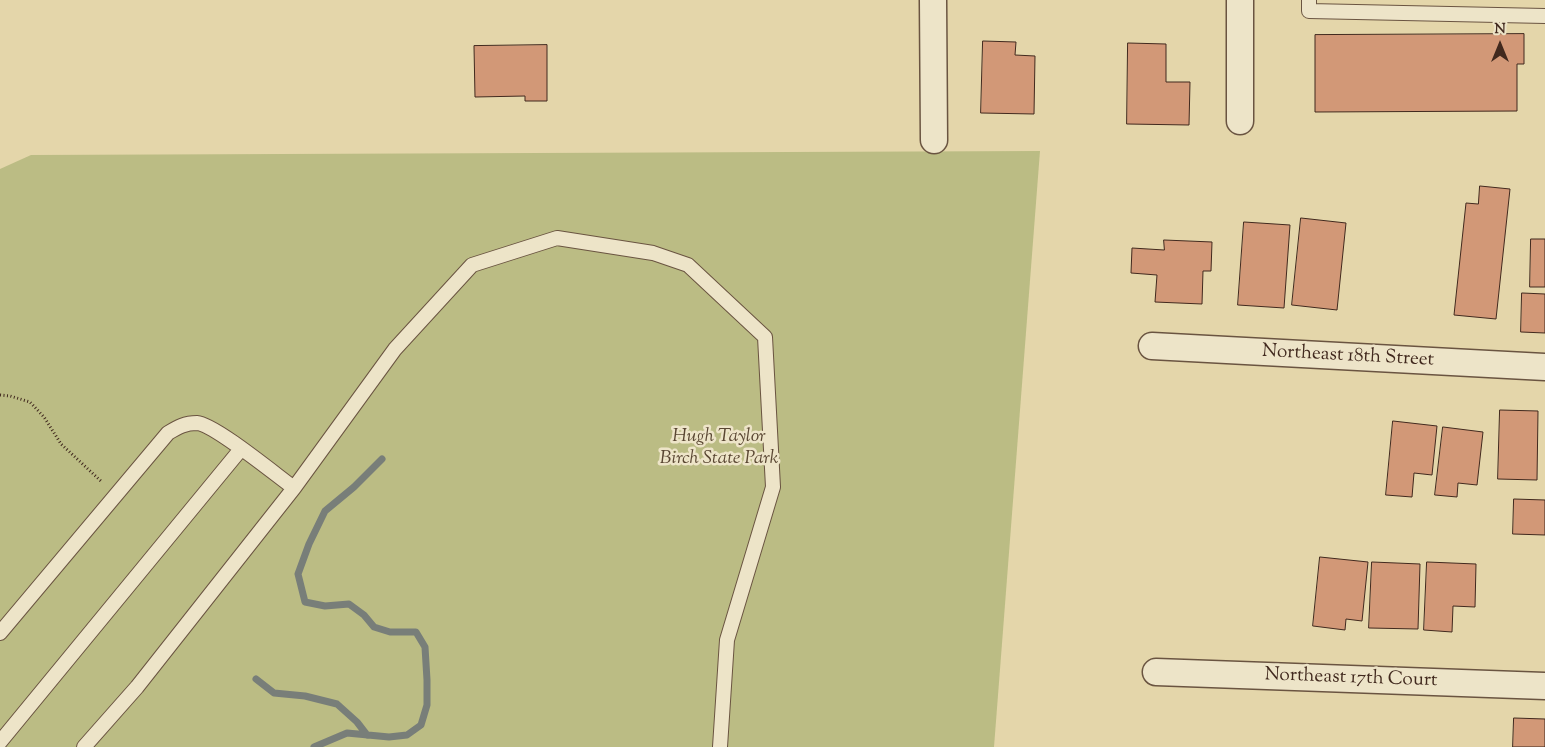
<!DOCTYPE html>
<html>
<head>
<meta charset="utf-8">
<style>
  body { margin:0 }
  #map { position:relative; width:1545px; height:747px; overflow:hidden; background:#e4d6aa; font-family:"Sorts Mill Goudy",serif }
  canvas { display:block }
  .north { position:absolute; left:1475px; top:20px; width:50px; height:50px; -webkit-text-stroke:4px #ede4c8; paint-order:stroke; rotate:0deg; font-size:14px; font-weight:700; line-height:20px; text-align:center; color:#41291e }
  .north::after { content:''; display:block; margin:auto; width:18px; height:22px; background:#41291e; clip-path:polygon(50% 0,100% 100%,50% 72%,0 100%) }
</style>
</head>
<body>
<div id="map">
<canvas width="1545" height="747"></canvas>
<div class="north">N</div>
</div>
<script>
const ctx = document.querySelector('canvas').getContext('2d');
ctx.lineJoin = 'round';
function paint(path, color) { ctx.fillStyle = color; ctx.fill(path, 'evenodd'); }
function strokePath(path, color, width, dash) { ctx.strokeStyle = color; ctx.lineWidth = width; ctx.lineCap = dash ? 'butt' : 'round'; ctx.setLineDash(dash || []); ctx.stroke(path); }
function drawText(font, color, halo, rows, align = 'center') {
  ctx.font = font + ' "Sorts Mill Goudy",serif'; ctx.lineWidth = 5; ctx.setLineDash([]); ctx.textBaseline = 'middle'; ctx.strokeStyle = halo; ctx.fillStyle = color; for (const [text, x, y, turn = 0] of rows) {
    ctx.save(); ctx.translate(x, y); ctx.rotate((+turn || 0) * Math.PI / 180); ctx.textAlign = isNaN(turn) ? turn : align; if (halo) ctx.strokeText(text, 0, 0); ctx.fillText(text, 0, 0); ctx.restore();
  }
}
paint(new Path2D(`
  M1040,151L994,747H0V169L31,155Z`), '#bbbc84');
strokePath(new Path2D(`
  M256,679L274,693L305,696L337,704L357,722L367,735
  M314,747L347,733L389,737L407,735L421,725L427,705V680L425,647L416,632H390L374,627L364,615L349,604L325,606L305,602L298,574L309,544L325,511L354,487L382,459`), '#787e79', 7);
const building = new Path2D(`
  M1524,34V64H1517V111L1315,112V35Z
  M983,41L1016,42L1015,55L1035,56L1034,114L981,113Z
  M1128,43L1166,44V82H1190L1189,125L1127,124Z
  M547,45V101H525V96L475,97L474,46Z
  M1480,186L1510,189L1496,319L1454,315L1466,203L1478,204Z
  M1301,218L1346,223L1337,310L1292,305Z
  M1244,222L1290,225L1284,308L1238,305Z
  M1531,239H1545V287H1530Z
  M1164,240L1212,242L1211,271H1203L1202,304L1155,302L1157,275L1131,273L1132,248L1164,250Z
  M1522,293L1545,294V333L1521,332Z
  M1500,410L1538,411L1537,480L1498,479Z
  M1393,421L1437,426L1432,475L1414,473L1412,497L1386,495Z
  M1443,427L1483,432L1477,485L1458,483L1457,497L1435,495Z
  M1514,499L1545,500V535L1513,534Z
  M1320,557L1368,562L1362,621L1346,619L1345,630L1313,626Z
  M1372,562L1420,564L1418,629L1369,628Z
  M1427,562L1476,564L1475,607L1453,606L1452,632L1424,630Z
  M1514,718L1545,719V747H1513Z`);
paint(building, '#d29877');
strokePath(building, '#41291e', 1);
const service = new Path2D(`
  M1309,0V11L1545,16
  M0,633L168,433C178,427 185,423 197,423C214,424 276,475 294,488
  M0,742L241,449
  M84,747L137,687L294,488L395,349L472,265L557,238L653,253L688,265L765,337L773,487L727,640L720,747`);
const minor = new Path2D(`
  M933,0L934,140
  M1240,0V121
  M1152,346L1545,367
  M1156,672L1545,686`);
strokePath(service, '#6a5441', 16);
strokePath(minor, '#6a5441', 29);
strokePath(new Path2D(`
  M0,395L10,396L30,402L44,417L61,444L102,482`), '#41291e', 3, [1, 2.5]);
strokePath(service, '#ede4c8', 14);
strokePath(minor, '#ede4c8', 26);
drawText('19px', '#41291e', '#ede4c8', [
  ["Northeast 18th Street",1348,357,3],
  ["Northeast 17th Court",1351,679,2]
]);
drawText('italic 19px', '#594632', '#ede4c8', [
  ["Hugh Taylor",719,438],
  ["Birch State Park",719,460]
]);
</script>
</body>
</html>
